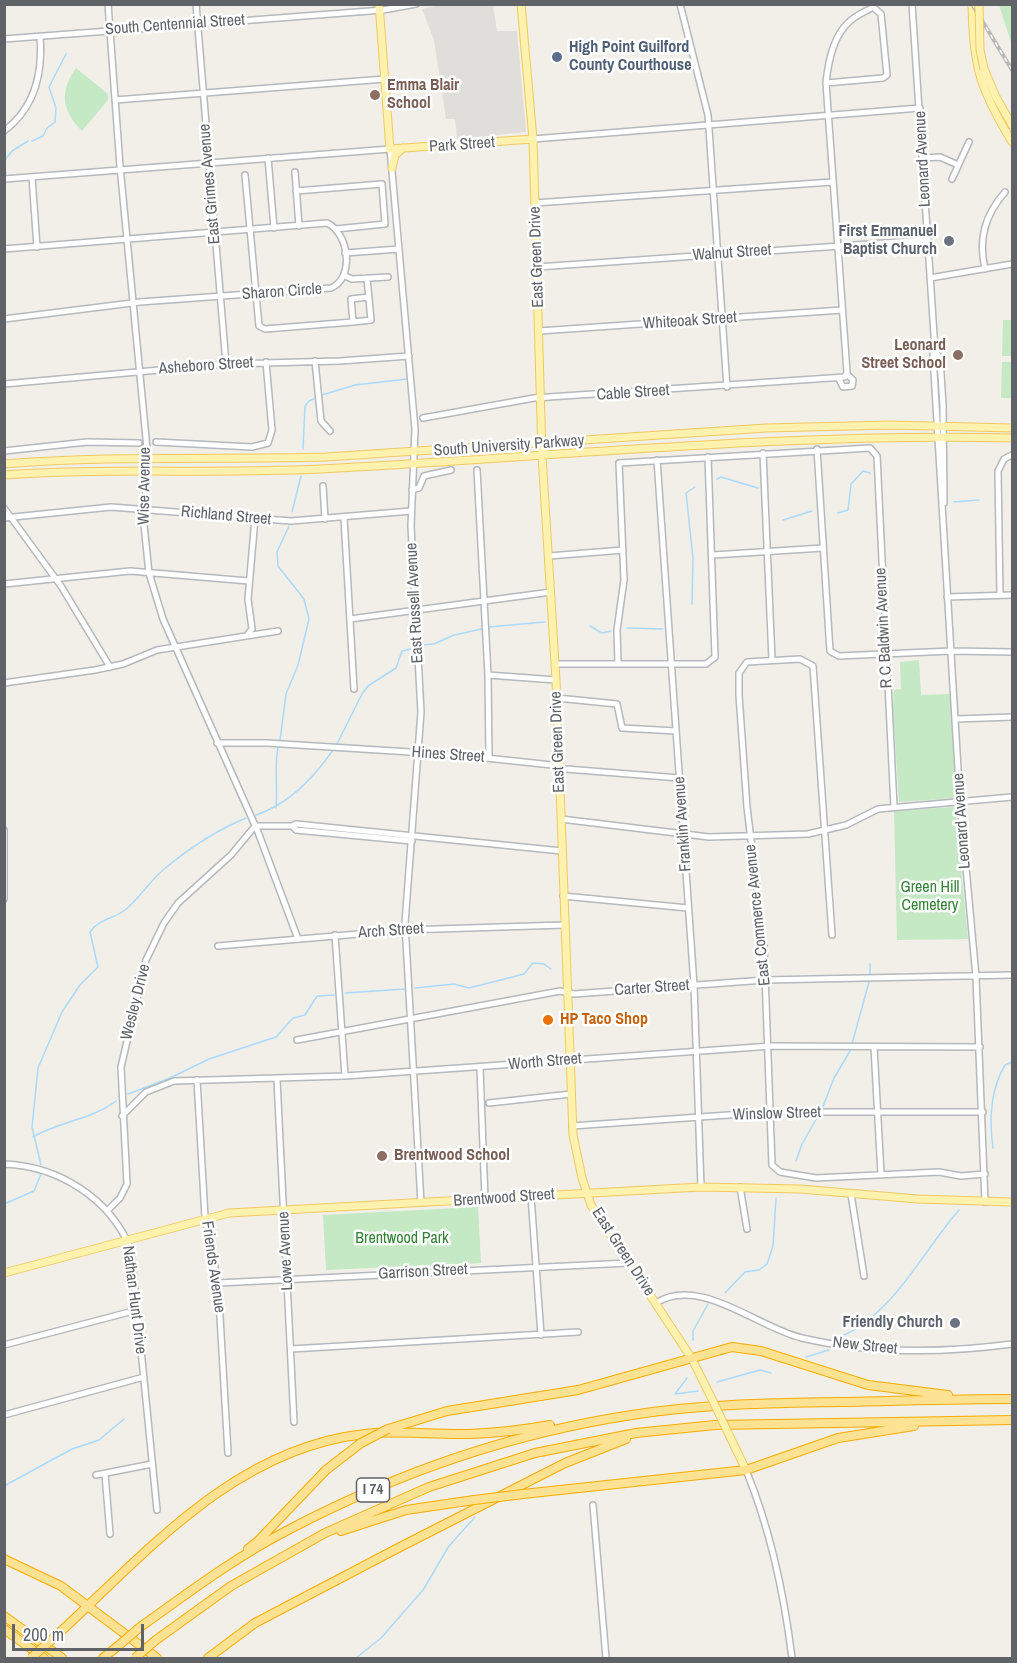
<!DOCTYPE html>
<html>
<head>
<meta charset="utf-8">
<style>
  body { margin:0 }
  #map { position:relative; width:1017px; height:1663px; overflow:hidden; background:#f1efe8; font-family:"Archivo Narrow",sans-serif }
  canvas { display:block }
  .frame { position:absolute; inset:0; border:6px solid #5f6368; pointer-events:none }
  .scale { position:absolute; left:12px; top:1624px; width:132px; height:27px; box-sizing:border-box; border:3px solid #5f6368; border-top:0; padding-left:8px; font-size:18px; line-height:21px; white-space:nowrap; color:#5f6368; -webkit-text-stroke:4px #fff; paint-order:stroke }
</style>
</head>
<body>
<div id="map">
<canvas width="1017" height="1663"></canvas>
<div class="frame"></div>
<div class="scale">200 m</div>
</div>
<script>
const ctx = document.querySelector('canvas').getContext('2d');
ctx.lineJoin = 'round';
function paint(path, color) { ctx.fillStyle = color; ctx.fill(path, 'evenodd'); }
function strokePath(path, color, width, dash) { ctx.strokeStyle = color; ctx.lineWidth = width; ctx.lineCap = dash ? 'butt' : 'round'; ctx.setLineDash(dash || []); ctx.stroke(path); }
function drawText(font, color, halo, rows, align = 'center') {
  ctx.font = font + ' "Archivo Narrow",sans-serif'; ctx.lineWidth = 5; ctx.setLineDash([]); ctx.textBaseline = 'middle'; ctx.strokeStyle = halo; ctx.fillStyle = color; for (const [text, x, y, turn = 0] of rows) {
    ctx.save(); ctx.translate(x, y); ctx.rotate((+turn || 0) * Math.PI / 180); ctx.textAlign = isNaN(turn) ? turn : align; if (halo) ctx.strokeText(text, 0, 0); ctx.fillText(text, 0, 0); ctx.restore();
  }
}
paint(new Path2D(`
  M445,4L493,5L497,31H517L526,132L457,139L455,119H446L434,40L422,9Z`), '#e0deda');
paint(new Path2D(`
  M999,5H1012V45Z
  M76,68L108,94V100L82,131C62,111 59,92 76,68Z
  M1003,320H1012V356H1002Z
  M1002,362H1012V398H1001Z
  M919,660L921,695L950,694L956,798L899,802L893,709L894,690L901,689L900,662Z
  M955,807L968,939L897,940L894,811Z
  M478,1207L481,1263L326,1270L323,1215Z`), '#c5e8c5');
strokePath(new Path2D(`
  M32,141L43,136L47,128L55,122L56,108L49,87L66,54
  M4,161L12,151L28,141
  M4,170L6,173
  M322,395L355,385L407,379
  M303,449L305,406L309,401L316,398
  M717,479L721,477L758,488
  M954,502L979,500
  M292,512L301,476
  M838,513L848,510L851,484L863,471L870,473
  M783,520L812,511
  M692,604L693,558L686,493L695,487
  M590,626L602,633L611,631
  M489,627L545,622
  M627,628L663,629
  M423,645L434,644L454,635L482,629
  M280,740L286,694L298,665L309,619L304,599L278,566L277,552L289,526
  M337,744L362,694L368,686L396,668L402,651L415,648
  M276,808C278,787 274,768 278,747
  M256,815C289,804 313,779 333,750
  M870,974V964
  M415,988L454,984L469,988L524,974L533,963L544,964L551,969
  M345,993L405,989
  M852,1044L869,982
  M128,1094L170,1078L209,1059L276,1037L293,1018L305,1015L317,996L335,995
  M822,1109L834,1078L850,1051
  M33,1137C60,1121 91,1120 116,1101
  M993,1148C989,1119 990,1090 1005,1065L1012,1062
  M796,1161L802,1144L818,1116
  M41,1165L32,1127L38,1068L62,1012L80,985L98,967L90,932C99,919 113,919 125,910C139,899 149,882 163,870C188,849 217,830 246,818
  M4,1204L34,1191L41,1174
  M725,1293L745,1272L759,1270L767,1264L773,1246L776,1198
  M840,1337C894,1314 922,1252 959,1210
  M693,1340V1331L708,1304
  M806,1357L829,1350
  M717,1382L760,1370L771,1373
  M675,1394L698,1391
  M675,1394L687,1378
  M4,1486L72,1449L99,1440L124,1419
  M356,1658L381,1638L423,1590L449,1546L475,1517`), '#aadaff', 1.5);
const minor = new Path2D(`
  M108,4L120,166L148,459L144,525L149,573L163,619L258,832L298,939
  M196,4L226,364
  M680,4L708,115L727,387
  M912,4L935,350L933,355L960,802L976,977L985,1202
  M4,39L383,10L416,4
  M115,100L385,79
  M4,131C35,108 43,73 40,36
  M533,139L920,108
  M268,158L274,228
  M923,158L940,157L956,164
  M295,172L299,226
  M245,175L259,326L265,329L353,322
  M32,177L37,247
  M4,179L390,149L415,429L411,526L421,712L405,923L421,1203
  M952,179L969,142
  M296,191L382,184L385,224L336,229
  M535,203L832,182
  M4,249L327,223C349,233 355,278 331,288L140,302L4,319
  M345,253L399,249
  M537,267L927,240
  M985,269C978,239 985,215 1005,192
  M345,276L352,279L388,277
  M367,278L371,320L353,322L351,299L369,297
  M930,278L1012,264
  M539,331L842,310
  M935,350L940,359L943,405L944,503
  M315,361L321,421L330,431
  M839,379L843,387L852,386L853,380L847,374
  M4,384L226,364L340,361L409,356
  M423,418L534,398L845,377L847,372L826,83L883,78L887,75L881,14L873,7C865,12 856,15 849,22C833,36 828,63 826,83
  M156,442L252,447L268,443L272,430L266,362
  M817,449L830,651L839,656L951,651L1012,652
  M4,451L87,442L139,443
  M763,453L772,660
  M657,460L694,985L701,1187
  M477,470L488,675L489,758
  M323,486L325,519
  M412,490L419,488L424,476L451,470
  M4,508L61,586L110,667
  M4,518L111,507L291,521L411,511
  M344,518L354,689
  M713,555L823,548
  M549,556L623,550
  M4,584L130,571L249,581
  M1000,595L998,471L1004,459L1012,455
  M947,597L1012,595
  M350,619L551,592
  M248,634L252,629L248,599L255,518
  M555,664H706L715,657L708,457
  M618,664L617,630L624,580L619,463L870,448L877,456L894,807
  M488,675L556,680
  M4,683L95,670L123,664L157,650L278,631
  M557,698L617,704L622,728L676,731
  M956,719L1012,717
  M217,743H267L458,755L552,765L566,769L679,778
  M561,819L709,837L808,834L846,825L878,809L1012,797
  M4,830V899
  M412,841L296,830L292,826L296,824L562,851
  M563,896L688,908
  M335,935L345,1076
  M832,935L813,666L800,659L747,662L739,673V695L747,807L764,947L772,1165L780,1172L816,1178L939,1172L961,1176L985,1174
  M218,946L405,930L564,925
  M297,1040L560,991L574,994L765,980L1012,975
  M874,1047L881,1174
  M480,1068L485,1199
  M197,1080L205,1217L218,1283L228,1453
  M277,1080L294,1422
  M489,1103L571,1094
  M122,1116L146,1092L174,1081L345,1076L772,1046L980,1047
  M572,1126L771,1112H983
  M4,1164C59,1166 111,1199 131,1250L157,1510
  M740,1187L747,1229
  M851,1194L864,1276
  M531,1196L541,1335
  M107,1211L120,1198L127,1184L121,1067L146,960L164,923L178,903L231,855L255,826H292
  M218,1283L628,1263
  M656,1303C700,1275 758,1328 802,1338C870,1354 944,1353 1012,1344
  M4,1345L137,1310
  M291,1349L578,1332
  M4,1415L144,1377
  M746,1470C771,1531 784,1593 792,1658
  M105,1474L110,1534
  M96,1475L152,1464
  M593,1505L606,1658`);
const major = new Path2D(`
  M379,4L390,149L533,139
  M521,4L533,139L542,455L556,680L573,1135L582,1178L591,1205L692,1359L711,1397
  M972,4C973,67 980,89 1012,142
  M984,69L996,97L1012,125
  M392,168L395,155L403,148
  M4,464C112,455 219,460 326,457L766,428L890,425L1012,428
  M4,475C116,467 227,475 339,468C564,456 787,433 1012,438
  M4,1273L229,1213L701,1187L800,1189L918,1199L1012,1202
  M731,1439L746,1470`);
const highway = new Path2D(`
  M388,1429L447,1411L578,1390L732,1347L761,1351L868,1385L948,1395
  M523,1494L746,1470L838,1438L914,1426
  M341,1531L406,1510L474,1500
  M248,1549L258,1541L326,1470L361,1443
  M4,1559L61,1586L157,1658
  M4,1616L62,1658
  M139,1628C188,1593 237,1556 290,1529C397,1473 513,1433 632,1415C701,1404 771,1403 841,1402C898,1401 955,1399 1012,1399
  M4,1629L44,1658
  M56,1636C147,1552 235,1448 365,1434C400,1430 434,1435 469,1434C496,1433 523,1430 550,1425
  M156,1640L231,1586L325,1533L429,1487L535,1453L636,1433L715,1425L1012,1420
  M103,1658L118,1646
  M208,1658L255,1623L402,1546L565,1463L626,1439`);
strokePath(minor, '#b5b8bc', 8);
strokePath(major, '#f2c960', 9);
strokePath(highway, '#f9ab00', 10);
strokePath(minor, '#fff', 5);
strokePath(major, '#fff2af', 7);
strokePath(highway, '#fde293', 8);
const rail = new Path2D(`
  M972,4L1012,70`);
strokePath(rail, '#b6b7b8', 4);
strokePath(rail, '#fff', 1.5, [4.5]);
const majorBridge = new Path2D(`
  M979,4L980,50L984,69
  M711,1397L731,1439`);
const highwayBridge = new Path2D(`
  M361,1443L388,1429
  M474,1500L523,1494
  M118,1646L139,1628
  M31,1658L56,1636
  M135,1658L156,1640`);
strokePath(majorBridge, '#f2c960', 9, []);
strokePath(highwayBridge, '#f9ab00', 10, []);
strokePath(majorBridge, '#fff2af', 7);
strokePath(highwayBridge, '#fde293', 8);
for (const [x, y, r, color] of [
  [557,57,6,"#5c6f8a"],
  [375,95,6,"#8d6e63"],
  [949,241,6,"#6b7280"],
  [958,355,6,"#8d6e63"],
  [548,1020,6,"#e8710a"],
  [382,1156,6,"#8d6e63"],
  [955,1323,6,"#6b7280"]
]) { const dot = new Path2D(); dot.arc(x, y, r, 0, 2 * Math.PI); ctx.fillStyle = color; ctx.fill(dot); strokePath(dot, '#fff', 2); }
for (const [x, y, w] of [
  [373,1490,33]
]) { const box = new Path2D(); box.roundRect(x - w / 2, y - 12, w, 24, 4.5); ctx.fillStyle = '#fff'; ctx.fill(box); strokePath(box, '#5f6368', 1.5); }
drawText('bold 15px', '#5f6368', null, [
  ["I 74",373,1490]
]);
drawText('16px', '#5f6368', '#fff', [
  ["South Centennial Street",175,25,-4],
  ["Park Street",462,145,-4],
  ["Leonard Avenue",923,159,-93],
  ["East Grimes Avenue",210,184,-95],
  ["Walnut Street",732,253,-4],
  ["East Green Drive",537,257,-92],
  ["Sharon Circle",282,292,-4],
  ["Whiteoak Street",690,321,-4],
  ["Asheboro Street",206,366,-4],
  ["Cable Street",633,393,-4],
  ["South University Parkway",509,446,-4],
  ["Wise Avenue",145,486,-89],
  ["Richland Street",226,516,5],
  ["East Russell Avenue",415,603,-93],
  ["R C Baldwin Avenue",884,628,-93],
  ["East Green Drive",558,742,-92],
  ["Hines Street",448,755,4],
  ["Leonard Avenue",962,821,-94],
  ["Franklin Avenue",683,824,-94],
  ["East Commerce Avenue",758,915,-96],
  ["Arch Street",391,931,-4],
  ["Carter Street",652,988,-4],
  ["Wesley Drive",136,1002,-76],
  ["Worth Street",545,1062,-5],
  ["Winslow Street",777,1114,-2],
  ["Brentwood Street",504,1198,-4],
  ["Lowe Avenue",286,1251,-93],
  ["East Green Drive",623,1252,57],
  ["Friends Avenue",213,1267,82],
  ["Garrison Street",423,1272,-3],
  ["Nathan Hunt Drive",134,1300,83],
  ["New Street",865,1346,6]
]);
drawText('bold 16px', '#4e5e75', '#fff', [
  ["High Point Guilford",569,48],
  ["County Courthouse",569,66]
], 'left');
drawText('bold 16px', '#785e54', '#fff', [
  ["Emma Blair",387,86],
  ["School",387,104],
  ["Leonard",946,346,"right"],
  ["Street School",946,364,"right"],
  ["Brentwood School",394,1156]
], 'left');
drawText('bold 16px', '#5b616d', '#fff', [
  ["First Emmanuel",937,232],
  ["Baptist Church",937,250],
  ["Friendly Church",943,1323]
], 'right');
drawText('16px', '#348238', '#fff', [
  ["Green Hill",930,888],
  ["Cemetery",930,906],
  ["Brentwood Park",402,1239]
]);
drawText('bold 16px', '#c56008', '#fff', [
  ["HP Taco Shop",560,1020]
], 'left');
</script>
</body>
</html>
